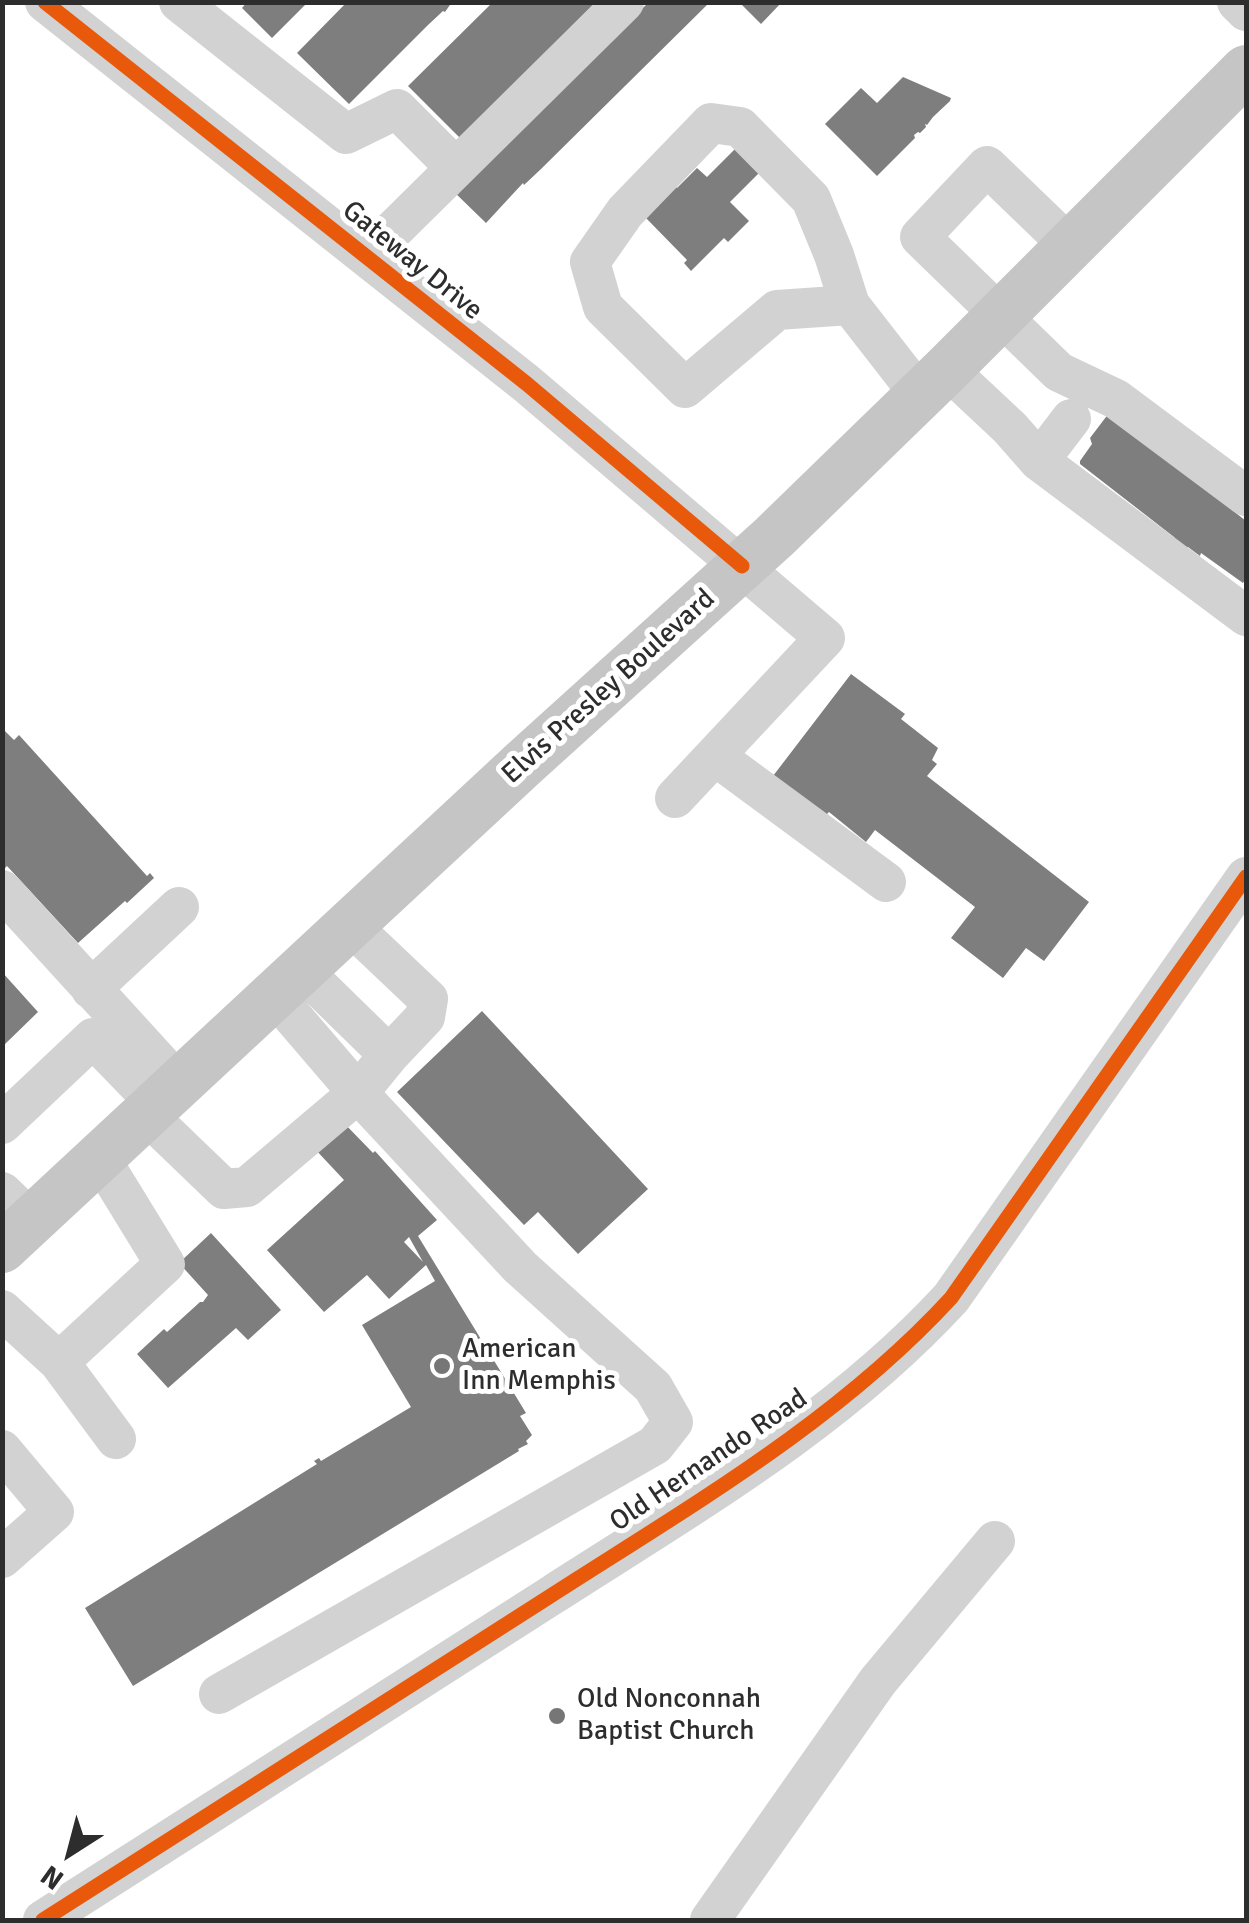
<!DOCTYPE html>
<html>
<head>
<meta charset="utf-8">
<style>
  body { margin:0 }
  #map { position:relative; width:1249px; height:1923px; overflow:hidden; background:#fff; font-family:Signika,sans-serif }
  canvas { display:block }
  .frame { position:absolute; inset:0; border:5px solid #2d2d2d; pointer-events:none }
  .north { position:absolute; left:20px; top:1803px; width:100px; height:100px; -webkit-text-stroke:8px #fff; paint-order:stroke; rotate:216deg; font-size:28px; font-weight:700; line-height:40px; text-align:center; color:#2d2d2d }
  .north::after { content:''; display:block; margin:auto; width:35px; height:45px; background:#2d2d2d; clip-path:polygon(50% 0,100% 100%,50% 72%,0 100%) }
</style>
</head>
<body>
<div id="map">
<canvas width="1249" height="1923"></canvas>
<div class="frame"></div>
<div class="north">N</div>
</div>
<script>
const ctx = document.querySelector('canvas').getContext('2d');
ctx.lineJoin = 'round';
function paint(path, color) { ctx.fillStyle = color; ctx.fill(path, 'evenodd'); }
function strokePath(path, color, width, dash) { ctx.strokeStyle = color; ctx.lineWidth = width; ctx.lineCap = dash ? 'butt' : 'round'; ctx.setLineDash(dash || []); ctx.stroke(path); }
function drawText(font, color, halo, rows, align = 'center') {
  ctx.font = font + ' Signika,sans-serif'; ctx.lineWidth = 10; ctx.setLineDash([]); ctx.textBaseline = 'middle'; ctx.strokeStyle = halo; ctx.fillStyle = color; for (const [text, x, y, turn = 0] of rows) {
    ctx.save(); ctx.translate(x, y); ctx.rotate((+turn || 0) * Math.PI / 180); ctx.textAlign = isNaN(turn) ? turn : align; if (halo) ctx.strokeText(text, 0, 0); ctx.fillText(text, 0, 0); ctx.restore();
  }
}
paint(new Path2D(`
  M247,2H308L272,38L242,8Z
  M347,2H452L445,12L443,11L428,25L349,104L297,53Z
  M493,2H596L460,138L408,86Z
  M649,2H710L541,169L524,185L523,183L486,223L451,189L510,138Z
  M739,2H782L761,24Z
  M903,77L951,98L950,101L933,117L927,125L925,124L926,127L920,133L918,132L914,135L915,138L877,176L825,124L861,88L877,103Z
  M739,145L763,169L730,202L749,221L728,242L724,238L691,271L684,263L687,260L646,218L672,183L677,188L697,168L707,177Z
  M1109,413L1246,521V578L1243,583L1201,553L1200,556L1188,547L1185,549L1178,546L1174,537L1080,464V461L1092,444L1090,438Z
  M851,674L905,714L901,719L938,748L932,760L937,764L927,776L1089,902L1044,961L1026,948L1003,978L951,938L975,907L875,830L866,842L829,812L825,816L773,776Z
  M2,728L14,740L19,735L147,876L150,873L154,878L127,903L125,901L78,943L7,866L2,871Z
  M2,972L38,1012L2,1047Z
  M482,1011L648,1189L578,1254L538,1212L524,1225L397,1092Z
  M343,1122L373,1153L375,1151L437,1220L418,1236L526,1413L520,1416L532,1435L526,1441L528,1444L518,1449L519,1451L133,1686L85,1608L317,1464L314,1461L319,1458L321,1461L411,1407L362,1325L435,1281L426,1265L389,1299L367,1275L324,1312L267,1250L344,1180L314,1148ZM409,1237L423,1262L404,1242Z
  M211,1233L281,1310L248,1340L236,1328L168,1388L137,1354L164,1329L167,1332L200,1302H203L208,1295L179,1263Z`), '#7e7e7e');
strokePath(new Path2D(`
  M45,2L527,384L825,638L675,798
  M179,2L346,134L397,109L455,167
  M1237,2L1246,11
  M1070,246L987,166L920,237L1059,372L1116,399L1246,496
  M367,256L624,2
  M850,305L834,255L811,199L740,127L711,123L625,212L590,262L603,307L685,388L777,310L850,305L920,395
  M947,369L1010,428L1039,461L1246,616
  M1039,461L1071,419
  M715,756L886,882
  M2,890L179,1084
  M302,970L389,1055L425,1017L428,999L350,925
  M91,989L179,907
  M146,1114L224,1189L247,1187L358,1093L389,1055
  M2,1124L93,1038L157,1104
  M2,1192L32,1221
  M2,1310L59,1362L165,1264L100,1158
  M59,1362L116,1439
  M2,1450L54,1512L2,1558
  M219,1694L655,1445L673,1422L653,1387L520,1267L358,1093L274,995
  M43,1920C213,1812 383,1703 552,1595C692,1505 838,1421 951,1298L1246,877
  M710,1920L878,1681L995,1541`), '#d2d2d2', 40);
strokePath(new Path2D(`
  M2,1248L524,763L774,537L947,369L1246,70`), '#c5c5c5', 50);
strokePath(new Path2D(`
  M45,2L527,384L742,566
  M43,1920C213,1812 383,1703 552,1595C692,1505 838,1421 951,1298L1246,877`), '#e8590c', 15);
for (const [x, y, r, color] of [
  [442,1366,10,"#767676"],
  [557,1716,10,"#767676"]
]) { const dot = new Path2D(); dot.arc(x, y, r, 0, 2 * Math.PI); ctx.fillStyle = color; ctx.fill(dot); strokePath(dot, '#fff', 4); }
drawText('28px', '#2d2d2d', '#fff', [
  ["Gateway Drive",412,261,39],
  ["Elvis Presley Boulevard",609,687,-42],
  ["Old Hernando Road",709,1461,-34]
]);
drawText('28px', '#2d2d2d', '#fff', [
  ["American",462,1350],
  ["Inn Memphis",462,1382],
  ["Old Nonconnah",577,1700],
  ["Baptist Church",577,1732]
], 'left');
</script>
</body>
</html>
